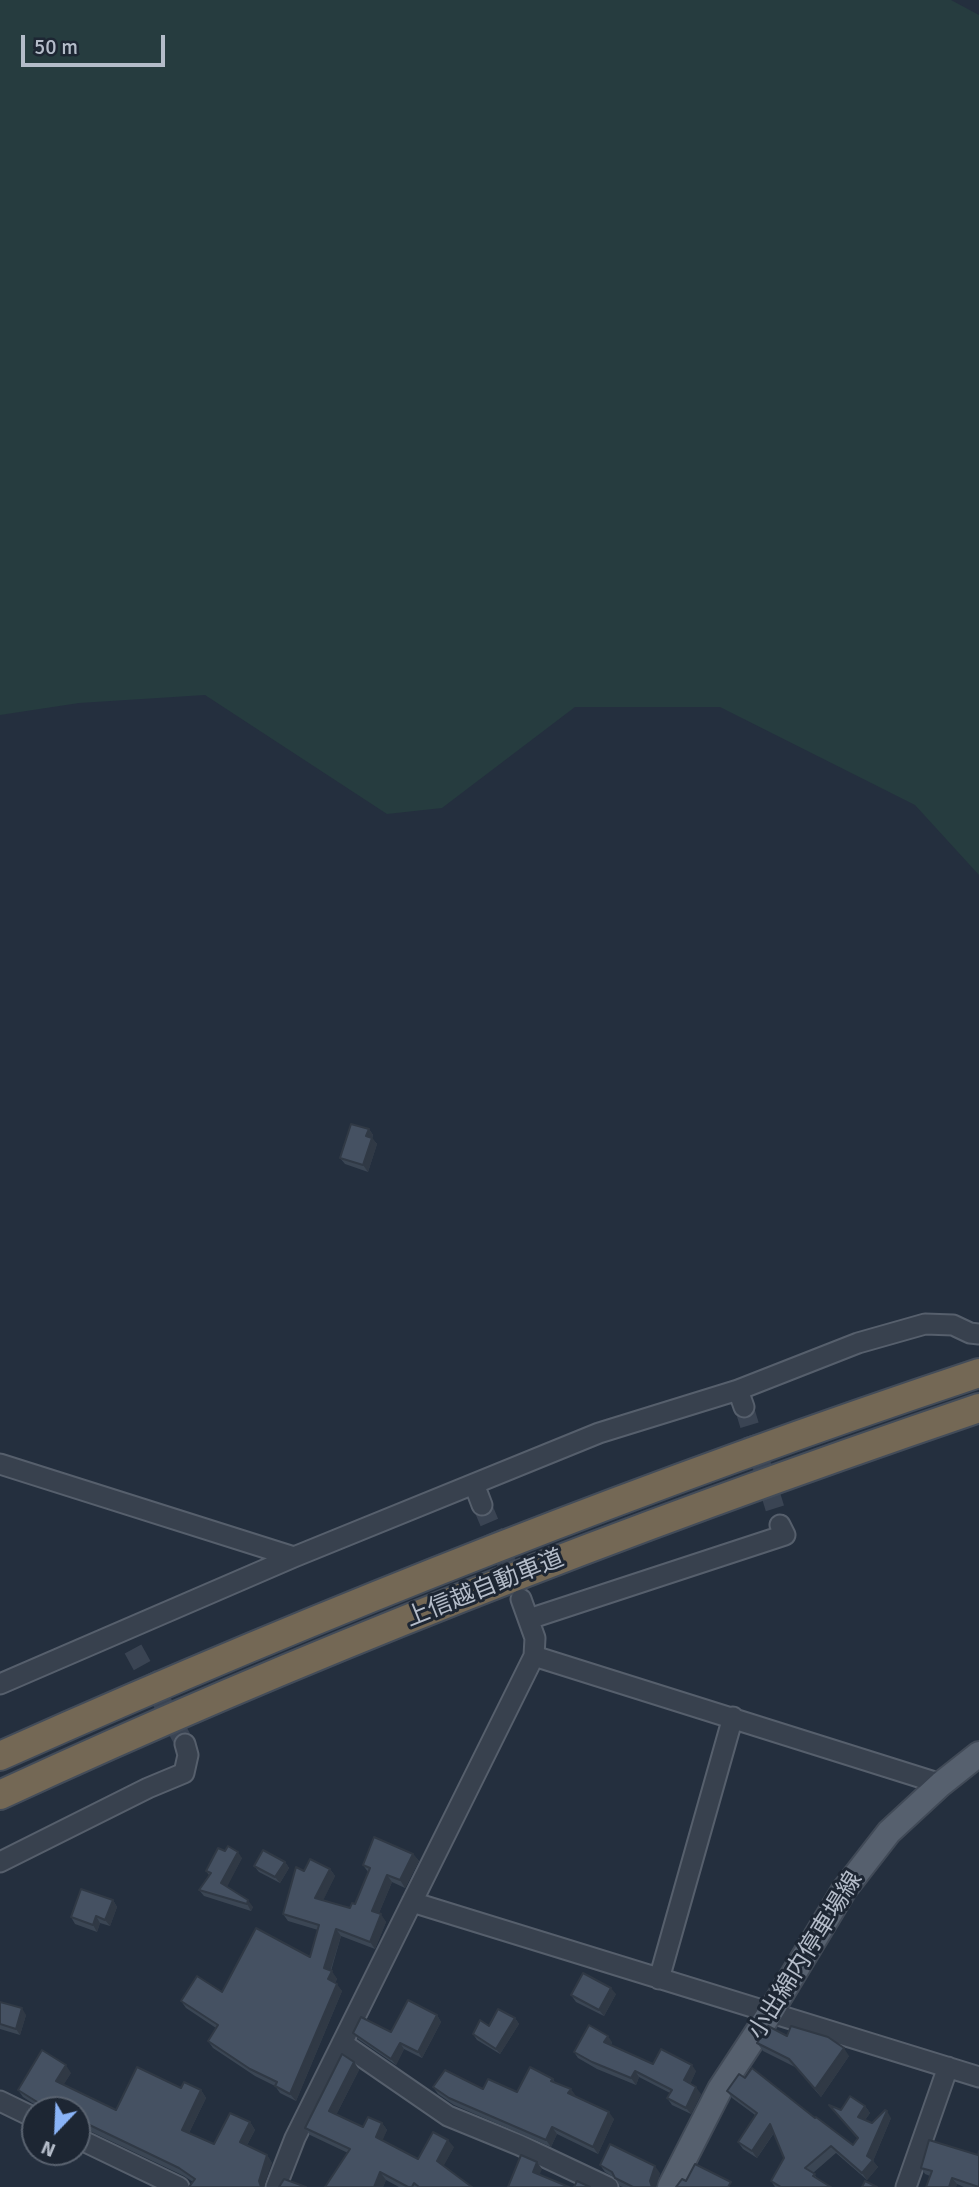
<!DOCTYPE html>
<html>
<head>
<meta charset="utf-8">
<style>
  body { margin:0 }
  #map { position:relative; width:979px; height:2187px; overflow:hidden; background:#242f3e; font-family:Signika,sans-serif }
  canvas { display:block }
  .north { position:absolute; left:21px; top:2096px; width:70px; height:70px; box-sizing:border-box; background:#1d2633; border:2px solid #59626f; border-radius:50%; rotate:203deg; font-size:19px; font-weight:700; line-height:28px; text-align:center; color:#b4bcc9 }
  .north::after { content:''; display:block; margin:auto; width:24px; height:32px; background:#8ab4f8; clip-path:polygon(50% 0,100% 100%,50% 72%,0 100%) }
  .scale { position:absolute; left:21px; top:35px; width:144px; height:32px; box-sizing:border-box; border:4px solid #b4bcc9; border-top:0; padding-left:9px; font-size:21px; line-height:24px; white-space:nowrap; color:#b4bcc9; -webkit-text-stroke:5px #1d2633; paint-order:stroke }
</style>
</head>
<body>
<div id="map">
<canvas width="979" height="2187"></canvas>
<div class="north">N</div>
<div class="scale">50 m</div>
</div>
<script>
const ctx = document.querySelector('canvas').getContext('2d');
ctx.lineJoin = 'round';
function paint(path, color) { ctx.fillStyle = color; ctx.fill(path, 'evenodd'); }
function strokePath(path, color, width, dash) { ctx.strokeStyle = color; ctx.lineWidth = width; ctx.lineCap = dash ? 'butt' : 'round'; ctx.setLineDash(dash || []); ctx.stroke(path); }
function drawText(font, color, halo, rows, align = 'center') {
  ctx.font = font + ' Signika,"Noto Sans JP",sans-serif'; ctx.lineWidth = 6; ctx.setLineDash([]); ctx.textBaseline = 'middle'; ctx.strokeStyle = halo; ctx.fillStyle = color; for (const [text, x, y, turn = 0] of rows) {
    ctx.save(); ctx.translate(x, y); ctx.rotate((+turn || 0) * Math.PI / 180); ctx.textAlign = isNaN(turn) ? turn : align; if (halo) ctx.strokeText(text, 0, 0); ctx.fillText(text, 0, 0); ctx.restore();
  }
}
paint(new Path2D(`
  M0,0H951L979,15V875L915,805L720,707H575L442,808L387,814L205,695L79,703L0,715Z`), '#263c3f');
strokePath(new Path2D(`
  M744,1407L780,1525
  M482,1505L517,1588
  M133,1649L185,1744`), '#3a4453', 19, [19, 10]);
const minor = new Path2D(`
  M738,1390L744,1407
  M0,1464L294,1557
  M474,1484L482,1505
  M529,1619L785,1535L780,1525
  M534,1656L941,1784
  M0,1684L294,1557L599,1433L738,1390L858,1343L925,1324L953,1325L970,1333L979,1334
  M0,1862L148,1788L184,1773L188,1755L185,1744
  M412,1902L979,2077
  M659,1979L733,1717
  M342,2043L448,2116L519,2145L608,2187
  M0,2101L35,2118
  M77,2138L179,2187
  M276,2187L295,2138L534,1656L535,1638L521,1599
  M906,2187L948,2067`);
const major = new Path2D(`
  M670,2187L720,2089L770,2013L844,1890L889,1832L941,1784L979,1754`);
const highway = new Path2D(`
  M0,1756C320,1613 646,1484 979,1373
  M0,1795C319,1647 647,1521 979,1408`);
strokePath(minor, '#565f6c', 23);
strokePath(major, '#414a57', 28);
strokePath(highway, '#434c59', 32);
strokePath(minor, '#38414e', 19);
strokePath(major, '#56606e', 24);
strokePath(highway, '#746855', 28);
paint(new Path2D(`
  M369,1129L373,1135L372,1138L377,1144L368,1172L345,1164L340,1158Z
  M225,1851L242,1858L227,1886L253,1907L251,1911L204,1896L199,1890L209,1875L206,1871Z
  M413,1854L419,1861L405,1888L392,1882L379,1913L386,1922L375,1949L341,1936L331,1971L337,1979L335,1983L342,1991L296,2101L280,2093L275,2086L255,2076L213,2048L208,2041L216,2028L186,2008L181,2001L222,1992L310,1957L318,1930L288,1921L283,1914L304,1871L330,1869L335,1876L323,1900L350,1908L355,1904L368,1872L363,1865Z
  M285,1862L289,1868L280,1883L259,1872L254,1866Z
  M113,1900L117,1907L110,1926L100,1923L97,1932L75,1924L71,1917Z
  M616,1994L604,2016L576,2002L571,1995Z
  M0,2002L26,2015L20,2035L0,2029Z
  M437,2015L441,2022L422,2058L404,2049L396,2065L358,2039L353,2033L391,2032Z
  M515,2018L519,2024L500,2054L477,2040L473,2034L489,2026Z
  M787,2036L849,2056L821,2097L795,2067L763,2051L757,2043Z
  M612,2042L611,2045L653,2064L696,2071L690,2084L701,2094L691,2114L672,2105L667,2098L670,2093L639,2077L636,2085L597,2069L578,2058L574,2052Z
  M354,2062L359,2070L336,2115L363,2127L382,2123L387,2130L382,2140L418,2159L454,2147L443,2166L472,2187H399L386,2180L383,2187H325L348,2153L310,2135L305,2128Z
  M71,2073L63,2085L116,2110L181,2088L201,2090L206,2098L189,2133L214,2144L250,2122L255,2130L247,2145L267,2155L272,2163L193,2182L184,2176L77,2125V2110H43L23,2097L18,2090Z
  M745,2078L815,2118L853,2145L858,2139L829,2105L841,2110L865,2106L870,2113L865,2120L872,2123L891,2118L873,2161L878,2167L867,2180L836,2153L813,2173L819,2180L831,2187H775L771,2181L784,2158L774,2133L757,2158L743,2149L738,2142L755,2115L732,2098L727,2091Z
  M553,2079L555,2083L575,2096L614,2119L598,2154L557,2134L551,2147L454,2105L438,2094L433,2087L483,2089L517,2092Z
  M600,2165L660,2173L656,2187H623L620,2186L615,2178L605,2172Z
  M921,2168L979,2187H964L957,2184L956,2187H926L930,2176L925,2174Z`), '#3b4654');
paint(new Path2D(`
  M369,1129L373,1135L370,1142L366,1136Z
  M372,1138L377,1144L368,1172L363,1165Z
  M238,1852L242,1858L226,1889L221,1883Z
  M413,1854L419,1861L405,1888L400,1880Z
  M285,1862L289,1868L280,1883L275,1877Z
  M330,1869L335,1876L321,1905L315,1898Z
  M387,1875L392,1882L377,1918L372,1911Z
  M113,1900L117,1907L110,1926L105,1920Z
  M248,1900L253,1907L251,1911L247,1904Z
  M381,1914L386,1922L375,1949L370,1942Z
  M96,1916L100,1923L97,1932L93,1925Z
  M336,1929L341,1936L329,1975L324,1968Z
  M332,1971L337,1979L333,1987L328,1979Z
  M337,1984L342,1991L296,2101L290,2094Z
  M611,1988L616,1994L604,2016L599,2010Z
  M22,2008L26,2015L20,2035L16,2029Z
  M437,2015L441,2022L422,2058L418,2052Z
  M515,2018L519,2024L500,2054L496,2049Z
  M608,2036L612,2042L608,2048L604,2042Z
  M400,2043L404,2049L396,2065L391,2059Z
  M844,2048L849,2056L821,2097L815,2089Z
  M354,2062L359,2070L334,2119L329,2111Z
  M66,2065L71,2073L61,2089L56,2081Z
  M692,2065L696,2071L689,2087L684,2080Z
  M635,2071L639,2077L636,2085L631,2078Z
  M696,2087L701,2094L691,2114L686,2108Z
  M571,2089L576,2096L573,2100L568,2093Z
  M201,2090L206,2098L187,2137L182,2130Z
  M865,2106L870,2113L862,2124L858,2117Z
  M887,2111L891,2118L873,2161L878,2167L867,2180L862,2173L867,2156Z
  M609,2112L614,2119L598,2154L593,2147Z
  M250,2122L255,2130L245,2149L240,2142Z
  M382,2123L387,2130L381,2144L376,2137Z
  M770,2124L775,2131L757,2158L752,2151Z
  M552,2127L557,2134L551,2147L546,2140Z
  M448,2140L454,2147L442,2169L437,2161Z
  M267,2155L272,2163L264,2187H261L259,2181Z
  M537,2162L542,2169L538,2179L533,2172Z
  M655,2166L660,2173L656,2187H652L650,2181Z
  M380,2172L386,2180L383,2187H374Z
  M952,2178L957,2184L956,2187H949Z`), '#303945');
const building = new Path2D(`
  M351,1124L369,1129L366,1136L372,1138L363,1165L340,1158Z
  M374,1837L413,1854L400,1880L387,1875L372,1911L381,1914L370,1942L336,1929L324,1968L332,1971L328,1979L337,1984L290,2094L275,2086L277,2082L250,2069L208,2041L218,2025L181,2001L197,1976L222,1992L256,1928L310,1957L319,1925L283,1914L296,1867L304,1871L310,1859L330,1869L315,1898L350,1908L352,1903L355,1904L370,1868L363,1865Z
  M228,1846L238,1852L221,1883L248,1900L247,1904L199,1890L211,1873L206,1871L218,1848L225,1851Z
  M263,1850L285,1862L275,1877L254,1866Z
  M81,1889L113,1900L105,1920L96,1916L93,1925L71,1917Z
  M583,1973L611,1988L599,2010L571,1995Z
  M408,2000L437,2015L418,2052L400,2043L391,2059L353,2033L361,2017L391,2032Z
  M0,2002L22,2008L16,2029L0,2024Z
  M498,2009L515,2018L496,2049L473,2034L480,2020L489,2026Z
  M589,2025L608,2036L604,2042L653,2064L661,2049L692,2065L684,2080L696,2087L686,2108L667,2098L672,2090L635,2071L631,2078L592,2062L574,2052Z
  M768,2026L787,2036L791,2026L828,2037L844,2048L815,2089L789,2059L757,2043Z
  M42,2050L66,2065L56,2081L116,2110L137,2067L181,2088L184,2082L201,2090L182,2130L214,2144L230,2113L250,2122L240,2142L267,2155L259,2181L261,2187H189L195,2179L179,2168L77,2119V2110H52L42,2105L18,2090Z
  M342,2054L354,2062L329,2111L363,2127L368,2117L382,2123L376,2137L418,2159L433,2132L448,2140L437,2161L472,2187H419L414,2183L412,2187H408L380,2172L374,2187H325L350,2149L305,2128Z
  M530,2067L553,2079L551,2081L571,2089L568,2093L609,2112L593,2147L552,2127L546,2140L449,2098L433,2087L445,2070L483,2089L488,2079L517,2092Z
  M752,2068L815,2118L816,2117L853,2145L858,2138L829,2105L841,2110L850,2096L865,2106L858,2117L872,2123L885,2110L887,2111L867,2156L873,2160L862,2173L831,2146L805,2168L815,2174L813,2176L831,2187H781L771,2181L784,2158L770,2124L752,2151L738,2142L757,2113L727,2091L739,2074L745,2078Z
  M929,2140L978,2155L979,2151V2187L952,2178L949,2187H926L932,2171L921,2168Z
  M610,2144L655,2166L650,2181L652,2187H633L615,2178L612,2172L600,2165Z
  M521,2155L537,2162L533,2172L569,2187H508Z
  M695,2164L731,2182L728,2187H676L682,2179L686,2181Z
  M284,2179L306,2187H279Z
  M577,2181L590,2187H574Z
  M865,2181L877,2187H862Z`);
paint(building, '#455162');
strokePath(building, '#303945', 2);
drawText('24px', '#b4bcc9', '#1d2633', [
  ["上信越自動車道",485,1589,-22],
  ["小出綿内停車場線",806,1956,-58]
]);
</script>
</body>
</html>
